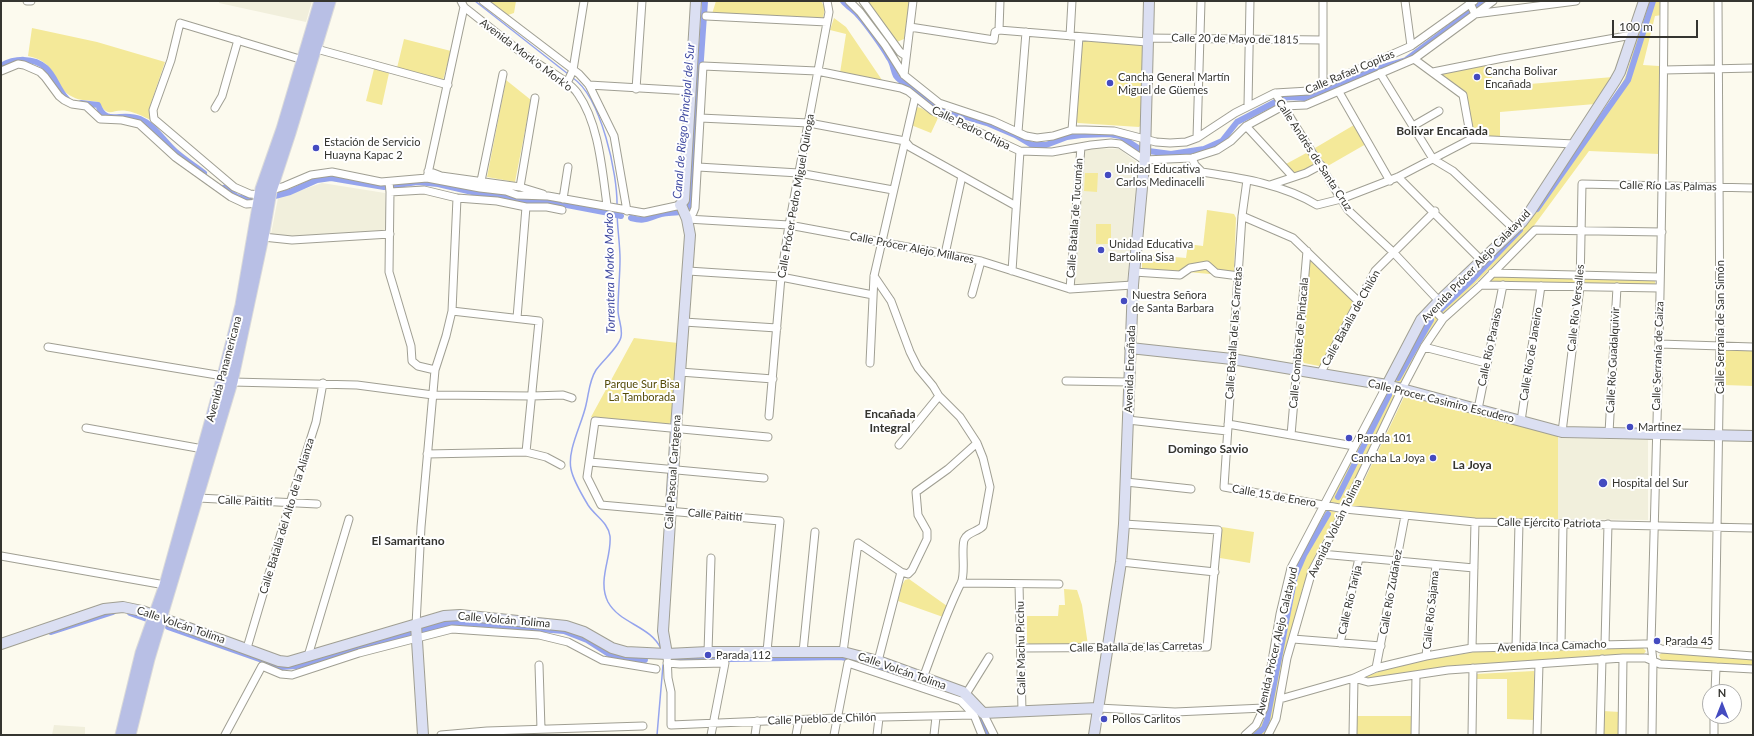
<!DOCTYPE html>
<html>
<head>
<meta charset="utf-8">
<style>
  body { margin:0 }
  #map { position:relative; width:1754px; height:736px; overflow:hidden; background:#fcfaee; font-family:Lato,sans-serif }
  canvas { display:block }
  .frame { position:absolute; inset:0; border:2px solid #353530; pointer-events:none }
  .north { position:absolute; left:1702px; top:684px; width:40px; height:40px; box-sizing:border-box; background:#fff; border:1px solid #aeaeac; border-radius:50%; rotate:0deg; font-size:11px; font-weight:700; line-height:16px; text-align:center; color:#353530 }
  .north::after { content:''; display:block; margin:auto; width:14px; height:18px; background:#444bc0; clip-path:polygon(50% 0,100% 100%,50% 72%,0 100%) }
  .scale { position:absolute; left:1612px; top:20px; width:86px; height:18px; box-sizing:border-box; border:2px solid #353530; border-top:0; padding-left:5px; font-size:12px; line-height:14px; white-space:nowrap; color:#353530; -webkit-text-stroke:3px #fff; paint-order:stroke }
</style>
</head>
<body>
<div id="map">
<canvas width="1754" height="736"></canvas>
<div class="frame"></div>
<div class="north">N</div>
<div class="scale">100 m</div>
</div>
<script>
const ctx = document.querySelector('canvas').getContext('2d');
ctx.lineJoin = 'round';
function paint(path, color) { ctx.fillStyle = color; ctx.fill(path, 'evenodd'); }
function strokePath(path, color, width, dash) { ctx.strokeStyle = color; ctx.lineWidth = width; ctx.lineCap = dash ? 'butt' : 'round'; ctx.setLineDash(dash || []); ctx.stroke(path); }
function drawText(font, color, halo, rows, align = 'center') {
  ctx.font = font + ' Lato,sans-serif'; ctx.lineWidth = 4; ctx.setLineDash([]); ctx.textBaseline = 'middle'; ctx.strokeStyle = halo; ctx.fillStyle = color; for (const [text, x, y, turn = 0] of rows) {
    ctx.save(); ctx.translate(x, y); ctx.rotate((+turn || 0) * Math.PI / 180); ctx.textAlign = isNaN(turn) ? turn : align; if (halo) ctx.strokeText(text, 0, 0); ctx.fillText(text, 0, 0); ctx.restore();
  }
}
paint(new Path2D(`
  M219,1H312L306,22L219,3Z
  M1084,148L1119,149L1138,163L1127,282L1074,284Z
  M322,183L385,193L387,232L301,237L271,234L278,198Z
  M1558,438L1648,440V520L1558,519Z
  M54,725L85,727V735H52Z`), '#f1efdc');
paint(new Path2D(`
  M489,1H516L514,13L508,15Z
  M716,1H821L825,8L823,18L712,14Z
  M865,1H910L904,39L897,42L893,39Z
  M1648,1H1660L1661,3L1662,15L1655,16L1643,65L1659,66V154L1589,151L1533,227L1444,314L1437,308L1548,190L1620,87L1626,75Z
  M834,18L846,27L882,80L840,73L846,34L830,30Z
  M32,28L97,42L165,62L149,109L151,120C144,117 135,112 127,111C111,108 110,120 98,102C90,100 79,101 73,97C51,87 61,63 28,56Z
  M404,39L451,51L443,80L397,68Z
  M1084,41L1140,45L1143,47L1141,125L1139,127L1078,123L1075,121L1082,44Z
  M1489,64L1494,87L1613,77L1595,104L1500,112V137L1473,136L1467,94L1442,74Z
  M374,69L389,73L382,105L366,101Z
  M506,80L531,100L515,182L487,177Z
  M917,107L921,108L938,118L931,133L911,125Z
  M1354,125L1366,144L1326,167L1315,148Z
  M1310,151L1318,164L1307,171L1294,174L1286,164Z
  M1085,173H1098L1097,192L1084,191Z
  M1207,210L1234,214L1236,218L1234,272L1217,271L1210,274L1142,268V254L1186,258L1188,244L1203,246Z
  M1096,224H1111V244H1096Z
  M1310,260L1353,301L1354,304L1321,365L1319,366L1304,363L1302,359Z
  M1495,276L1577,277L1576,283L1489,282Z
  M1584,278L1655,280V286L1584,283Z
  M1432,312L1438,320L1420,345L1401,384L1393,382L1418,330Z
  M634,338L678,343L672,420L669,424L591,417Z
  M1725,349H1753V386L1724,385Z
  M1387,392L1394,395L1395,398L1343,504L1330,502Z
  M1410,395L1558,436V520L1474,519L1352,506L1404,397Z
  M1326,509L1338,513L1317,551L1303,587L1285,654L1272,719L1264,735H1251L1263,721L1266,707L1294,569Z
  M1222,527L1254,532L1250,563L1220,558Z
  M909,579L947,606L943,617L898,601L902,585L905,580Z
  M1064,589L1077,590L1082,605L1088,645H1030L1027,642V616H1058L1059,605H1065Z
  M1643,648L1646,651L1643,655L1565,658L1448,667L1368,678L1366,676L1385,670L1426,660L1474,652Z
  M1662,653L1753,659V666L1661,660L1659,655Z
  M1534,671V720L1507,719V679H1477L1476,674Z
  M1603,711L1620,712V735H1602Z
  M1357,716H1412V735H1357Z`), '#f4e999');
strokePath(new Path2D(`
  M475,1L568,74
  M573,78C601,97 618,174 617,207
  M617,210C617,227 620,243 620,259C620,276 618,293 618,310C618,319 623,328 621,337C619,347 603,360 596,370C589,381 589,393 586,405C582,424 567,450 571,469C573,480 582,495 588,505C595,516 608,522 610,536C612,557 597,580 608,602C620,624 651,626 661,649
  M657,735L663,665`), '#95a4ed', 1.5);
strokePath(new Path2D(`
  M843,1C848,7 854,10 859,16C867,25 883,47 889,58C893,63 893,70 896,76C898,80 935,107 940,109L987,123L1015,135L1032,145H1046L1067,137L1081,135L1109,134L1120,136L1141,150L1171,154L1204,149L1222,141L1237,122L1283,98L1290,97L1304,98L1376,69L1406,60L1485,1
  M1,66C14,58 34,57 46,68C55,76 58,90 67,99
  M81,103L98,105C106,127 121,111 140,119C155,125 164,142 176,152C185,160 195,166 204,173
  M224,188L237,197L249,200
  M271,197L290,192L317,180L331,178L384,187L417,182L438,184L481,194L508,196L520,202H551L609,213
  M1537,209L1628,80L1653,1
  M613,214L621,216
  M631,218C646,222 647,218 661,214C674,211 683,216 691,203L705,1
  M1440,310L1473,279L1520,230
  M1398,378L1431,320
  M1338,497L1389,395
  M130,613L147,619
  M168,627L282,667L296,666L453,622L564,631L587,640L612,656L645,660
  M51,632L113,612
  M678,660L840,657L854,659
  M866,663L941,689
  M975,710L987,735
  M1256,735L1264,728L1267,720L1295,576L1304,555L1328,514`), '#95a4ed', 6);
const street = new Path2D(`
  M27,1H31
  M461,1L464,7C486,24 507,42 529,58C543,68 569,80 578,94C599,124 602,170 607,205
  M483,1L579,74L589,85L614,136L627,211
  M849,1L860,12L885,45L904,75L939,103L993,121L1026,136L1037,138L1053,136L1072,130H1085L1114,131L1156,142L1170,143L1186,142L1197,138L1235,113L1275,93L1309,91L1411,46L1474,1
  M863,1L900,52L906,56
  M1323,1V85
  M1405,1L1411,46
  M1469,1L1475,14L1576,1
  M706,16L827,22
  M910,27L994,40L995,32L999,30
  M999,30L1147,42
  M999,30L1000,1
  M1070,36L1072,1
  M1147,38L1323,40
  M313,48L448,85
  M1414,59L1463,95L1471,139
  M1664,70L1753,68
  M1,71L18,64L24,65L40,72L45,77L59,96L64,100L72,104L86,106L100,119L122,120L139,124L175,157L231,197L246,204L262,203
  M1433,72L1503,58L1632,35
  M1380,73L1433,159L1453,171L1514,229
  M904,75L913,1
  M567,83L573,70L584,1
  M589,85L691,91
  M636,89L642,1
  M1339,92L1390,181
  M1275,93L1348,210L1393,252L1439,301
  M1248,105L1250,1
  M215,108L222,96L238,40
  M700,118L809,123L905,141L910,147L1016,206
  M1246,126L1293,177
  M1413,126L1439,111
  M1072,130L1079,37
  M1018,132L1026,32
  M1197,138L1201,1
  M1471,139L1574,144
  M1192,158L1195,165L1202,172C1241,178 1283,184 1317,205L1341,199L1398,177L1471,139
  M698,167L799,173L893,190
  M428,171L441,176L520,187L543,194
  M1398,177L1482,261
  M427,178L464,7
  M1247,180L1242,216L1224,487L1345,509L1475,522L1753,528
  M481,181L503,74
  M389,182L390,192L389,272L392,282L411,346L412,361L418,366L435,370
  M1270,185L1306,173L1321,165
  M520,187L535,98
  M269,191L285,186L311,175L332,172L381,182L427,178L480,188L506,191L517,195L548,196L644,213L681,205
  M390,192L424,190L457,198L497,201L526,207H547L562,210
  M260,195L250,194L234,187L154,119L153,110L171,60L180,23L303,60
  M563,199L568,167
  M1242,216L1293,238L1359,302
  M687,219L693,213L695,208L703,66L817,71L901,88L908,91L933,111L1020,151L1052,152L1091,145L1111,143L1120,144L1144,160L1192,158L1217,150L1231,141L1246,126L1283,106L1306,105L1414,59L1493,1
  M687,219L789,225L945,254L981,261L1070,289L1133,285
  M263,237L292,240L390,234
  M945,254L962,176
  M688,271L781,277L873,295
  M1012,271L1020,151
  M1134,272L1180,275L1190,268L1207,265L1216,273L1239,276
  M1492,273L1659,277
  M874,276L891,301L910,352L918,368L933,386L939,396L960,417L977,443L983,458L990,487L983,526C978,532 967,532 964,540C961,552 966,573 961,583C946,613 935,646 923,678
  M1481,285L1659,288
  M1070,289L1081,147
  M972,294L981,261
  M1432,308L1443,319
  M452,311L539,321L526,452
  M517,318L526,207
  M684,322L777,328
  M1659,344L1753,347
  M48,347L223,376
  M1424,347L1486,363
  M870,363L874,276L915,98
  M680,372L773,379
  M1320,374L1375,271L1435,211
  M1066,381L1129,382
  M232,382L357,385L433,395L532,396L563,395L572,398
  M1478,409L1503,285
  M769,416L781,277L789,225L829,12L827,1
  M1128,420L1227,431
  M1521,421L1541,286
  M1228,424L1354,446
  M86,428L203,449
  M1562,432L1580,287L1582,184L1753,188
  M1609,433L1617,287
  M1291,435L1307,251
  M899,445L939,396
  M427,454L526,452L546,457L561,465
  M590,462L764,478
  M1126,482L1191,489
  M198,498L317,504
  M1321,554L1474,568
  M1,556L165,585
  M1121,562L1215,572
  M961,583L1059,584
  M1019,584L1022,711
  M416,625L421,527L435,370L446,336L452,311L457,198
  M1293,639L1381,646
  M1340,643L1359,558
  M1605,644L1608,524
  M1561,646L1563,524
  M1516,647L1519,523
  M247,648L290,503L316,422L323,383
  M1021,648L1207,647L1218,530L1124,524
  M1472,648L1475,522
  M767,651L780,521L601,505L587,477L595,421L768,437
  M708,652L711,558
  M803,652L815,532
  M843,652L858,543L901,572
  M1715,652L1720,346L1718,1
  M667,654L668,678L671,692V725L837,718L974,715
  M308,656L349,519
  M1426,656L1436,565
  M878,661L901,572L908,574L912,570L927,539V531L918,515L916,492L948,469L977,443
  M667,663L680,664L725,663L711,735
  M539,665L541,729
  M1376,668L1405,516
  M1354,678L1368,682L1448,670L1623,658H1646L1660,664L1753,669
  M1715,692L1716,667
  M966,694L989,657
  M1280,699L1354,678L1376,668L1426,656L1472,648L1644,644H1651L1661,649L1753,656
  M1098,708L1175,712L1264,708
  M983,713L994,735
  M225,735L262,666L281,674L292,675L359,653L452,629L539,635L568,642L602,660L656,669
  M441,735L487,731L643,726
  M755,735L757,721
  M796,735L799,719
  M834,735L848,663L961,701L974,715L982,735
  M877,735L879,718
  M934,735L936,717
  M1245,735L1256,725L1264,708L1280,614L1291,568L1387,385
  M1268,735L1276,719L1287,658L1312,571L1345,509L1402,389L1424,347L1443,319L1481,285L1535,230L1662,232
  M1353,735L1354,678
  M1415,735L1416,675
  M1472,735L1473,668
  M1537,735L1539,664
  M1600,735L1602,659
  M1622,735L1623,658
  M1652,735L1653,661L1651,644C1657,430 1663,216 1664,1
  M1714,735V716`);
const secondary = new Path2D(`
  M680,205L684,200L696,1
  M1130,348L1232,359L1387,385L1562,432L1753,436
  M1387,385L1421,320L1439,301L1522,222L1531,210L1615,81L1620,72L1644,1
  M416,625L423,735
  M1,644L104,609L123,607L142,611L279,661L288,662L444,616L460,615L566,626L584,632L612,648L626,652L667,654L708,652H843L878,661L963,692L983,713L1098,708
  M667,654L663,631L676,428L690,235L687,219L681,205
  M1094,735L1121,562L1124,524L1133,285L1145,155L1149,1`);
const primary = new Path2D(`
  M121,735L141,653L165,585L223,376L241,305L261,189L282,129L320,1
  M130,735L149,659L232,382L263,237L271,191L290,133L330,1`);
strokePath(street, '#a09f93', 9);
strokePath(secondary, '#a09f93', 12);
strokePath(primary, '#dbdbda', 13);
strokePath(street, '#fff', 7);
strokePath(secondary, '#dbdff2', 10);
strokePath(primary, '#b8bfe5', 11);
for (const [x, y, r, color] of [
  [1477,77,4,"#444bc0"],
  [1110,83,4,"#444bc0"],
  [316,148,4,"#444bc0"],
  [1108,175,4,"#444bc0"],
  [1101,250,4,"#444bc0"],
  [1124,301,4,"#444bc0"],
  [1630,427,4,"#444bc0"],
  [1349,438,4,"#444bc0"],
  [1433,458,4,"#444bc0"],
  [1603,483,5,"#444bc0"],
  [1657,641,4,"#444bc0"],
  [708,655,4,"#444bc0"],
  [1104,719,4,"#444bc0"]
]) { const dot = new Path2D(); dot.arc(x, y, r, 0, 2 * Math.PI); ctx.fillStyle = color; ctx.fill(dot); strokePath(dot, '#fff', 1.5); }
drawText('11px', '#353530', '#fff', [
  ["Calle 20 de Mayo de 1815",1235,39,1],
  ["Avenida Mork'o Mork'o",526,55,37],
  ["Calle Rafael Copitas",1350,72,-23],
  ["Calle Pedro Chipa",971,128,26],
  ["Calle Andrés de Santa Cruz",1314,155,57],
  ["Calle Río Las Palmas",1668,186,1],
  ["Calle Prócer Pedro Miguel Quiroga",796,196,-80],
  ["Calle Batalla de Tucumán",1075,218,-86],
  ["Calle Prócer Alejo Millares",912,248,11],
  ["Avenida Prócer Alejo Calatayud",1476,266,-46],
  ["Calle Río Versalles",1576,308,-84],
  ["Calle Batalla de Chilón",1351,318,-61],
  ["Calle Serranía de San Simón",1720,327,-90],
  ["Calle Batalla de las Carretas",1234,333,-86],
  ["Calle Combate de Pintacala",1299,343,-85],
  ["Calle Río Paraiso",1490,347,-78],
  ["Calle Río de Janeiro",1531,354,-81],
  ["Calle Serranía de Caiza",1658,356,-88],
  ["Calle Río Guadalquivir",1613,360,-87],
  ["Avenida Panamericana",224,369,-75],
  ["Avenida Encañada",1130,369,-88],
  ["Calle Procer Casimiro Escudero",1441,401,14],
  ["Calle Pascual Cartagena",673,472,-86],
  ["Calle 15 de Enero",1274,496,10],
  ["Calle Paitití",245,501,2],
  ["Calle Paitití",715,515,5],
  ["Calle Batalla del Alto de la Alianza",287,516,-73],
  ["Calle Ejército Patriota",1549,523,1],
  ["Avenida Volcán Tolima",1335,528,-64],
  ["Calle Río Zudañez",1391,592,-80],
  ["Calle Río Tarija",1350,600,-77],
  ["Calle Río Sajama",1431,610,-84],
  ["Calle Volcán Tolima",504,620,5],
  ["Calle Volcán Tolima",181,625,19],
  ["Avenida Prócer Alejo Calatayud",1277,641,-77],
  ["Avenida Inca Camacho",1552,646,-2],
  ["Calle Batalla de las Carretas",1136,647,-1],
  ["Calle Machu Picchu",1021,648,-91],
  ["Calle Volcán Tolima",902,671,19],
  ["Calle Pueblo de Chilón",822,719,-2]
]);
drawText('11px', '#353530', '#fff', [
  ["Cancha Bolivar",1485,71],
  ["Encañada",1485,84],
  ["Cancha General Martín",1118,77],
  ["Miguel de Güemes",1118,90],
  ["Estación de Servicio",324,142],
  ["Huayna Kapac 2",324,155],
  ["Unidad Educativa",1116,169],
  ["Carlos Medinacelli",1116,182],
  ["Unidad Educativa",1109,244],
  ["Bartolina Sisa",1109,257],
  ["Nuestra Señora",1132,295],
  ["de Santa Barbara",1132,308],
  ["Martinez",1638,427],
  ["Parada 101",1357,438],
  ["Cancha La Joya",1425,458,"right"],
  ["Hospital del Sur",1612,483],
  ["Parada 45",1665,641],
  ["Parada 112",716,655],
  ["Pollos Carlitos",1112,719]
], 'left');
drawText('11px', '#554c08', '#fff', [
  ["Parque Sur Bisa",642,384],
  ["La Tamborada",642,397]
]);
drawText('italic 12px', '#414ba1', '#fff', [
  ["Canal de Riego Principal del Sur",684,121,-85],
  ["Torrentera Morko Morko",610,273,-91]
]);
drawText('bold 12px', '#353530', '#fff', [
  ["Bolivar Encañada",1442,131],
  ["Encañada",890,414],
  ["Integral",890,428],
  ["Domingo Savio",1208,449],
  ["La Joya",1472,465],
  ["El Samaritano",408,541]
]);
</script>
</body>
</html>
